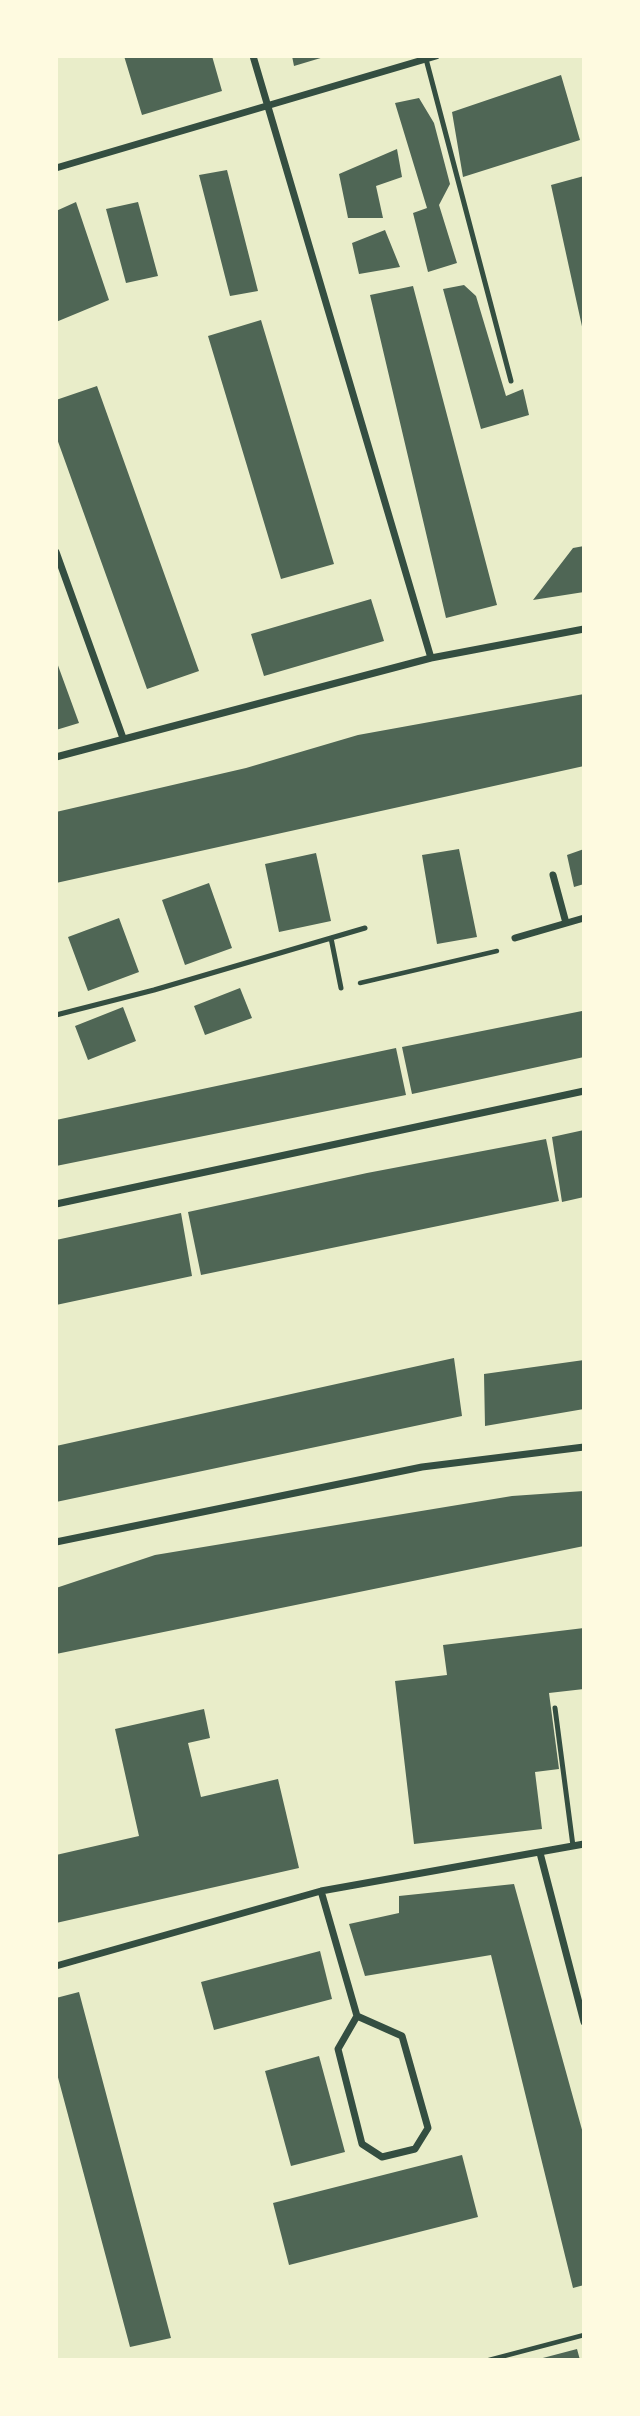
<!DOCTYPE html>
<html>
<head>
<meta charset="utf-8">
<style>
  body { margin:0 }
  #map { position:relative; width:640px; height:2416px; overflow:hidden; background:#e9edc9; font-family:Karla,sans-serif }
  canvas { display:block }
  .frame { position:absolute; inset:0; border:58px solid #fefae0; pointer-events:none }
</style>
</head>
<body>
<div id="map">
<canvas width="640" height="2416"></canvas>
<div class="frame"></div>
</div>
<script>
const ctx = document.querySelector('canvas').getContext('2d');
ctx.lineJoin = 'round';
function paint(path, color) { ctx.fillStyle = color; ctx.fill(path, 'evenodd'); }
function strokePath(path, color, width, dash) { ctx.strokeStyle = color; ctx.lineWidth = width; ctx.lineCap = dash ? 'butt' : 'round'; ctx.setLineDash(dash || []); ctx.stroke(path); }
paint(new Path2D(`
  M124,56H212L222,91L142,115Z
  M292,56H324V57L294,66Z
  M561,75L580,140L463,177L452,112Z
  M419,98L434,123L450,184L439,205L457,263L428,272L413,213L427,208L395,103Z
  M397,149L402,177L376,186L383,218H348L339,174Z
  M227,170L258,291L230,296L199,175Z
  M584,176V331H583L551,185Z
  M76,202L109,300L56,322V211Z
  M138,202L158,276L126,283L106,209Z
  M385,230L400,267L359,274L352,243Z
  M464,285L476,296L506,396L523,389L529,415L481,429L443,289Z
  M413,286L497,605L446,618L370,295Z
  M261,320L334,564L281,579L208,336Z
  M97,386L199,671L147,689L56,436V400Z
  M584,546V592L533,600L573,548Z
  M371,599L384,641L264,676L251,634Z
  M56,660L79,723L56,730Z
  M584,694V766L56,883V812L246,768L358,735Z
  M459,849L477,937L437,944L422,855Z
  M584,849V884L574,887L567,855Z
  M316,853L331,921L279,932L265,864Z
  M209,883L232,948L185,965L162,900Z
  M119,918L139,972L88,991L68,937Z
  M240,988L252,1018L205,1035L194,1006Z
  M123,1007L136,1041L88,1060L75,1026Z
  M582,1011L584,1057L412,1094L402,1047Z
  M396,1048L406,1095L56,1166V1120Z
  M584,1130V1197L562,1202L552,1137Z
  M546,1139L559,1201L201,1275L188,1212L367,1173Z
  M181,1213L192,1276L56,1305V1240Z
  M454,1358L462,1416L56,1502V1446Z
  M584,1360V1409L485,1426L484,1374Z
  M584,1491V1546L56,1654V1588L155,1555L512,1496Z
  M584,1628V1689L549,1693L559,1769L535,1772L542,1829L414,1844L395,1681L447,1675L443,1645Z
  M204,1709L210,1738L188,1743L201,1797L278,1779L299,1868L56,1923V1855L139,1836L115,1729Z
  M514,1884L584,2137V2285L573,2288L491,1955L365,1976L349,1924L399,1913V1896Z
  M320,1951L332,1999L214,2030L201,1982Z
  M79,1992L171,2338L130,2347L56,2070V1998Z
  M319,2056L345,2152L291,2166L265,2071Z
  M462,2155L478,2217L289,2265L273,2203Z
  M577,2349L580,2360H539V2359Z`), '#4f6655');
strokePath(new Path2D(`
  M360,983L497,951
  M489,2360L584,2335`), '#344e41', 4.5);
strokePath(new Path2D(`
  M426,59L511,381
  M331,938L341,988
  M56,1015L154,990L365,928
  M555,1708L573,1846`), '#344e41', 5);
strokePath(new Path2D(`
  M253,56L431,658
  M56,168L436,56
  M56,552L123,738
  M56,757L431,658L584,629
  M553,875L566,923
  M515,938L584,918
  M56,1204L584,1091
  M56,1542L422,1467L584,1447
  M540,1853L584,2022
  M321,1891L357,2016L338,2049L362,2144L382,2157L415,2149L428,2128L402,2036L357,2016
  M56,1966L321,1891L584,1844`), '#344e41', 7);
</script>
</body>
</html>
